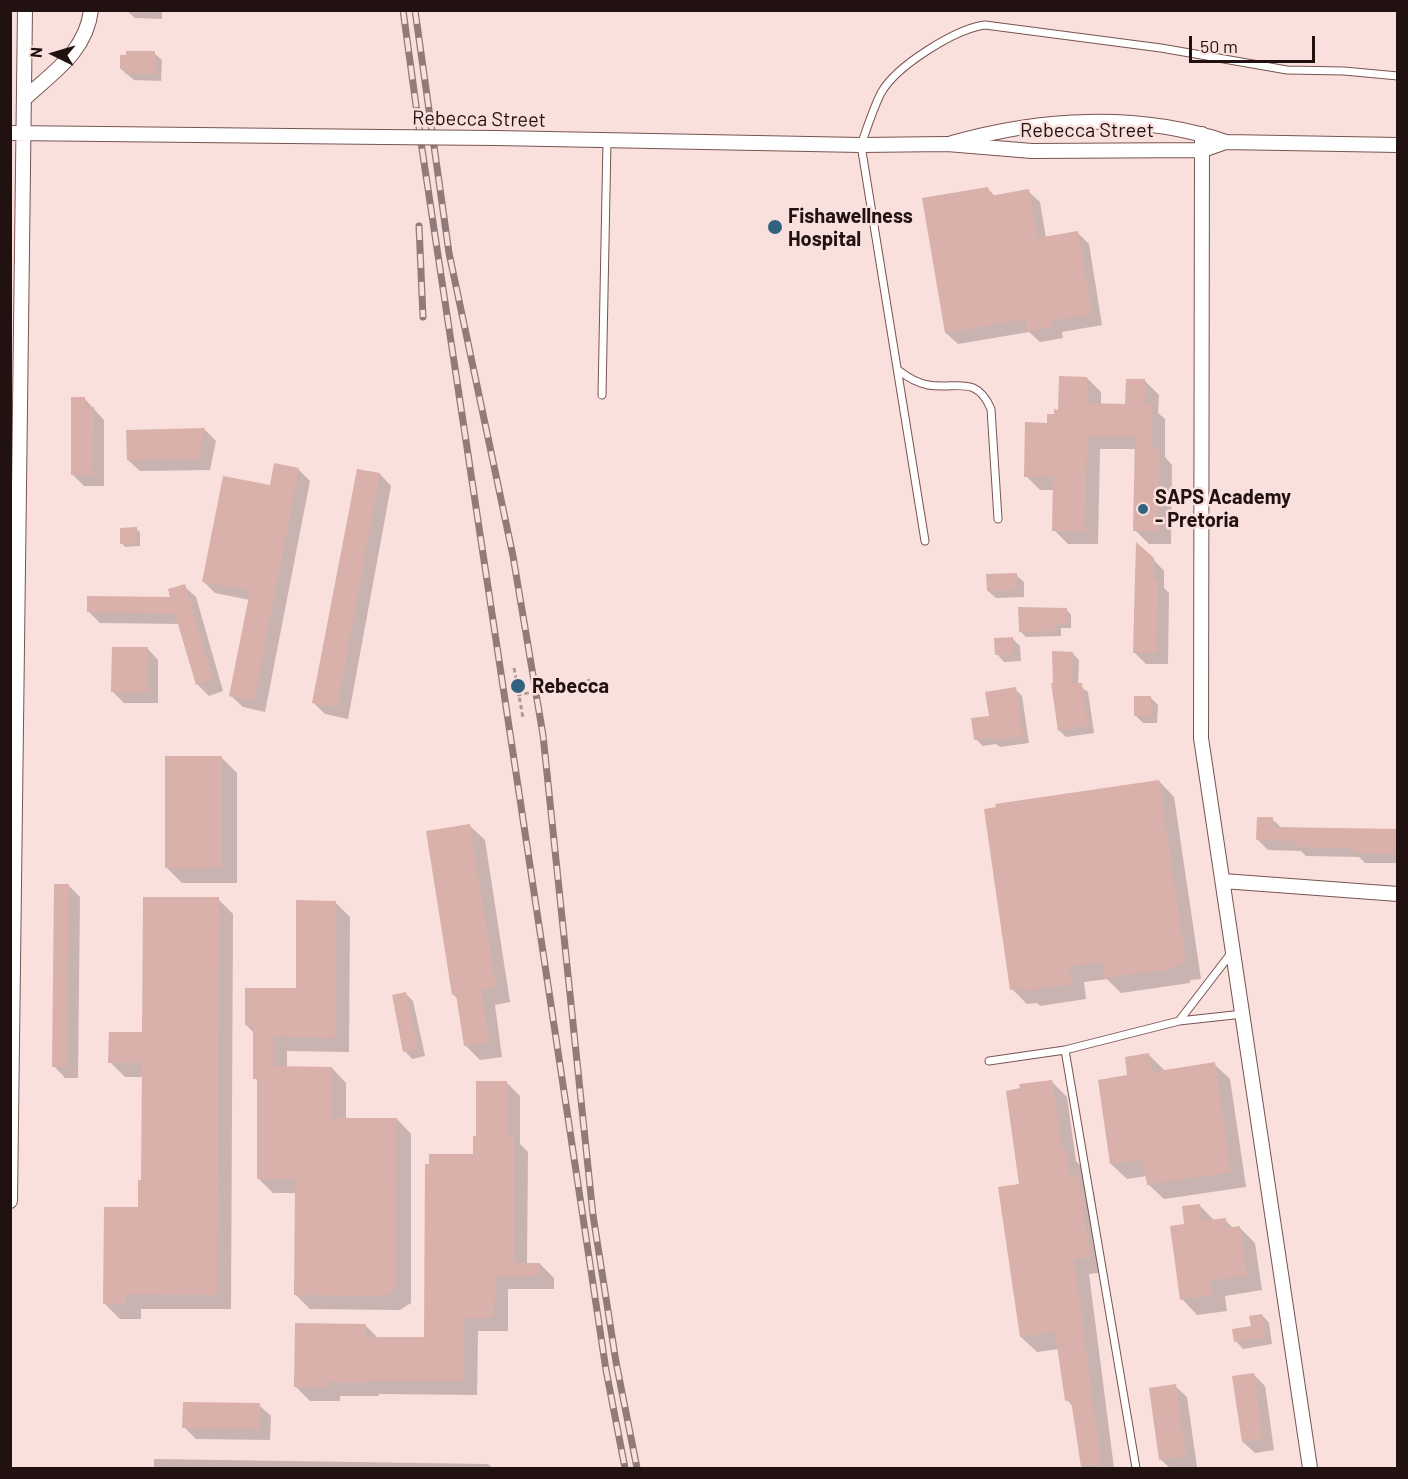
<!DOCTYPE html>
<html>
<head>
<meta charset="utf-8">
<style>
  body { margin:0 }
  #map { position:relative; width:1408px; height:1479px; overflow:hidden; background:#fae0dc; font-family:Barlow,sans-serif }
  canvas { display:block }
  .frame { position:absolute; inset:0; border:12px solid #211211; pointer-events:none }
  .north { position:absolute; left:24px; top:24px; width:60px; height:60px; -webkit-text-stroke:4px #fae0dc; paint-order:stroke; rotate:275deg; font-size:16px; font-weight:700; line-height:24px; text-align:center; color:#211211 }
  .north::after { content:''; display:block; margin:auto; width:21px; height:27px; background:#211211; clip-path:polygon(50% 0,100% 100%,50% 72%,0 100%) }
  .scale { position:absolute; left:1189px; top:36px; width:126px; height:27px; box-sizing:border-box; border:3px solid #211211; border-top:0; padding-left:8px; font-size:18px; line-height:21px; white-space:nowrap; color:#211211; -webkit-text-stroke:4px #fae0dc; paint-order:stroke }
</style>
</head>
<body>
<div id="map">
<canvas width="1408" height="1479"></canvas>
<div class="frame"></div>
<div class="north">N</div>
<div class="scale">50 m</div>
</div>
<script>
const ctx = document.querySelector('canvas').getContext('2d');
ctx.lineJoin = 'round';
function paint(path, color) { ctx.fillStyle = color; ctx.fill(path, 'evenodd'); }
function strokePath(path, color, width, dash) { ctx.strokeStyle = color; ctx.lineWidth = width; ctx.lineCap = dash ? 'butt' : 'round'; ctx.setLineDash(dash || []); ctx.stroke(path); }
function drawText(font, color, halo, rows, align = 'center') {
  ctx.font = font + ' Barlow,sans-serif'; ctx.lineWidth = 5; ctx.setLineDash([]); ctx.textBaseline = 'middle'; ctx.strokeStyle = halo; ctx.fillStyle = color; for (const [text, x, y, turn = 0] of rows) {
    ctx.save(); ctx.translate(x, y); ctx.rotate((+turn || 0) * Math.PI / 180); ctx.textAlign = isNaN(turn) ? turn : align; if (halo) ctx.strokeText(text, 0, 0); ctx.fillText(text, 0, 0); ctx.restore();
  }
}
paint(new Path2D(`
  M126,10H162V19L135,18Z
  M154,53L162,60L161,81L134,80L121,69Z
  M988,189L995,196L1028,191L1040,202L1046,238L1077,232L1089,244L1102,325L1062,332L1063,338L1040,342L1029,332L958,344L946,333Z
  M1087,378L1101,392V405H1127L1145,381L1159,395L1158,413L1165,419V457L1172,465L1171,544H1149L1135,530L1136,449H1100L1098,544H1068L1054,530V490H1040L1026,476L1049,424Z
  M84,398L104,420V486H84L72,474Z
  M205,430L216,441L210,470L140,471L128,460V431Z
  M298,469L310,481L265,712L243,707L231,696L250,600L215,593L204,582L271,487Z
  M358,470L380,474L391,486L348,719L325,714L314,703Z
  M136,529L140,532V546L125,547L122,543Z
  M1153,559L1164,571V588L1169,593L1168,664H1146L1134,652Z
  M1016,575L1024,582V597L996,598L988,591Z
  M184,586L196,597L223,691L209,696L197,684L180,624L100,623L88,611L172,599Z
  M1067,610L1071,615V628H1061V636L1026,637L1021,632Z
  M1013,639L1020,646L1021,661L1004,662L997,654Z
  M147,648L158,660V703H124L113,692Z
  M1072,653L1079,660L1078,685L1088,692L1094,733L1066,737L1059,730Z
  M1015,689L1022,696L1029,743L1000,747L996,744L983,746L976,739L990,717Z
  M1150,697L1158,705L1157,723H1143L1135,715Z
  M222,758L237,773V883H182L166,867Z
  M1159,781L1174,797L1201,979L1190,980V983L1121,993L1107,979L1084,982L1086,999L1040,1006L1037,1003L1027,1004L1012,989Z
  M1272,819L1283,829L1398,831V863H1365L1359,857L1306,856L1301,851L1268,850L1258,840Z
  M470,826L485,840L510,1002L495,1005L502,1057L480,1060L465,1045L458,1000L453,994Z
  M68,885L80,897L78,1078H65L54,1066Z
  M218,899L233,914L231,1309H141V1319H120L105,1304L139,1208L142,1181L143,1077H125L110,1062L143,1034Z
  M335,902L350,917L349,1052L287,1051V1068H332L346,1083V1119H397L411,1134V1303L400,1310L310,1309L296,1295V1193H273L258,1178L259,1082L255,1078V1034L246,1025L297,990Z
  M406,994L413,1001L425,1056L412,1059L405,1051Z
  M1149,1055L1165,1071L1214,1064L1230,1079L1246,1187L1164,1199L1148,1184L1147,1176L1127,1179L1111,1164L1129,1076Z
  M1051,1081L1067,1097L1076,1161L1081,1166L1083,1182L1094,1192L1105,1272L1089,1274L1114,1468H1085L1082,1466L1073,1407L1067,1400L1059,1349L1037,1352L1021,1337V1185Z
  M506,1082L520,1096V1144L528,1152L527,1264H540L554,1278V1289H508V1331H478L477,1395L379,1394V1396H340V1401H310L296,1387L366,1326L379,1339H425L477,1138Z
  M1199,1205L1215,1221L1225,1220L1234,1229L1240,1228L1255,1243L1262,1290L1225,1296L1227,1311L1197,1315L1182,1299L1186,1225Z
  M1262,1315L1269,1323L1272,1344L1243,1349L1236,1341Z
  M1253,1374L1265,1386L1274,1450L1255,1453L1243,1442Z
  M1175,1386L1187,1397L1197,1467L1170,1468L1161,1460Z
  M259,1405L271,1416L270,1440L196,1439L184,1427Z
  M154,1459L488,1464L493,1468H154Z`), '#0003');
paint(new Path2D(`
  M126,51H155V74H125V69H120V55H126Z
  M988,187L990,196L1029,189L1037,238L1078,231L1092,314L1051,321L1052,327L1027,332L1025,319L945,333L922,198Z
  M1059,376L1087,377V403L1125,404L1126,379H1145V404H1152L1151,449H1159L1158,531H1133L1135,436H1087L1085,531H1052L1053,477H1024L1025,422L1047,423V414H1054V409L1058,410Z
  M71,397H85V407H94L93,475H71Z
  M205,428L198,459L127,460L126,430Z
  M274,463L299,468L254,701L229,696L250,591L202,582L223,476L270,485Z
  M357,469L380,473L337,708L312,703Z
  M137,527V543L120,544V528Z
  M1136,542L1154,558L1153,580H1158L1157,653H1133Z
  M1017,573V590L987,591L986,574Z
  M185,584L213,680L196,685L175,614L87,612V596L170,597L168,589Z
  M1018,607L1067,608V624H1056V631L1019,632Z
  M1013,637L1014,654L995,655L994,638Z
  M112,647H148V692H111Z
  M1052,651L1073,652L1072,683H1082L1088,726L1058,731L1051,683H1053Z
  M1016,687L1023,736L991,741V737L974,740L971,718L989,716L985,692Z
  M1134,696H1151V716H1134Z
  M165,756H222V868H165Z
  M1159,780L1186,963L1175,965L1176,968L1104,978L1102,962L1069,967L1072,984L1023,991L1022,988L1010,990L984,809L996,807L995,804Z
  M1257,817H1273V827L1398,829V854L1353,853V848L1295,847V841L1256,840Z
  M470,824L496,988L481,990L489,1042L464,1046L456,994L452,995L426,831Z
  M54,884H69L67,1067H52Z
  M143,897H219L217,1295L126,1294V1304H103L104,1207H138V1180H141L142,1063H108L109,1032H142Z
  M296,900L336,901L335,1038L273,1037V1066L332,1067V1118H397L396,1288L385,1296L294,1295L295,1179H257V1079H253V1025H245V988H296Z
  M406,992L418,1049L403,1052L392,995Z
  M1149,1053L1152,1072L1215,1062L1231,1172L1147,1185L1143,1160L1110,1164L1098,1080L1127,1075L1125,1057Z
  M1052,1080L1062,1149H1066L1070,1176L1079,1175L1090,1257L1074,1259L1101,1464L1081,1467L1071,1400L1065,1401L1055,1332L1020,1337L998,1187L1019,1184L1006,1091L1020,1088L1019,1084Z
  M476,1081H507V1136H514V1263H540V1276H495L494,1318H464V1381H366V1383L327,1382V1388L294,1387L295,1323L366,1324V1337H424L425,1164H429V1154H473V1136H476Z
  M1200,1204L1202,1221L1226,1218L1227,1228L1240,1226L1247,1275L1210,1281L1212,1295L1180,1300L1170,1226L1184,1224L1182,1206Z
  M1262,1314L1266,1337L1234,1342L1232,1329L1251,1326L1249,1316Z
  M1254,1373L1263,1439L1242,1442L1232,1376Z
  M1176,1384L1186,1456L1159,1460L1149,1388Z
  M183,1402L260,1403L259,1429L182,1428Z`), '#d9b0aa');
const service = new Path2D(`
  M898,370C907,377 917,383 928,385C956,390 976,374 991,409L998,519
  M602,395L607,141
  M925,541L861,145C867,128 873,109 881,93C896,66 955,29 985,25L1161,48L1287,70L1344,71L1398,76
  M1179,1021L1232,952
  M1065,1050L1136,1468
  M989,1061L1065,1050L1179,1021L1243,1014`);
const minor = new Path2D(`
  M24,99C53,72 86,52 91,10
  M10,133L383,137
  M1202,134L1201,738L1310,1468
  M496,138L861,145L947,144L1032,151L1203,150L1226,142
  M952,143C1039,118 1139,112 1226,142L1398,145
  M1223,881L1398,894
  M10,1201L25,10`);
strokePath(service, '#795450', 9);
strokePath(minor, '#795450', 16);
strokePath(new Path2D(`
  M514,668L523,718
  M573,685L590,680`), '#b09996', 3, [4.5, 3]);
strokePath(service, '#fff', 7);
strokePath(minor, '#fff', 14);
const rail = new Path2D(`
  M403,10L422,149L606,1370L625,1468
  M415,10L449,253L513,556L543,735L593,1215L616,1362L637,1468
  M419,226L423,317`);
strokePath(rail, '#907b78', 7);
strokePath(rail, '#fae0dc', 4.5, [14]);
const minorBridge = new Path2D(`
  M383,137L496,138`);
strokePath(minorBridge, '#795450', 16, []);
strokePath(new Path2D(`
  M517,695L573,685`), '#b09996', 3, [4.5, 3]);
strokePath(minorBridge, '#fff', 14);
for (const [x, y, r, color] of [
  [775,227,8,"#316380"],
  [1143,509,6,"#316380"],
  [518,686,8,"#316380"]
]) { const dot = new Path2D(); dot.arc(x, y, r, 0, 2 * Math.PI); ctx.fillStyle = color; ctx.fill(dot); strokePath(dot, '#fae0dc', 2); }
drawText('20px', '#211211', '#fae0dc', [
  ["Rebecca Street",479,119,1],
  ["Rebecca Street",1087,130]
]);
drawText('bold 20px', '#211211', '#fae0dc', [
  ["Fishawellness",788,216],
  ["Hospital",788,239],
  ["SAPS Academy",1155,497],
  ["- Pretoria",1155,520],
  ["Rebecca",532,686]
], 'left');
</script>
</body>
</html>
